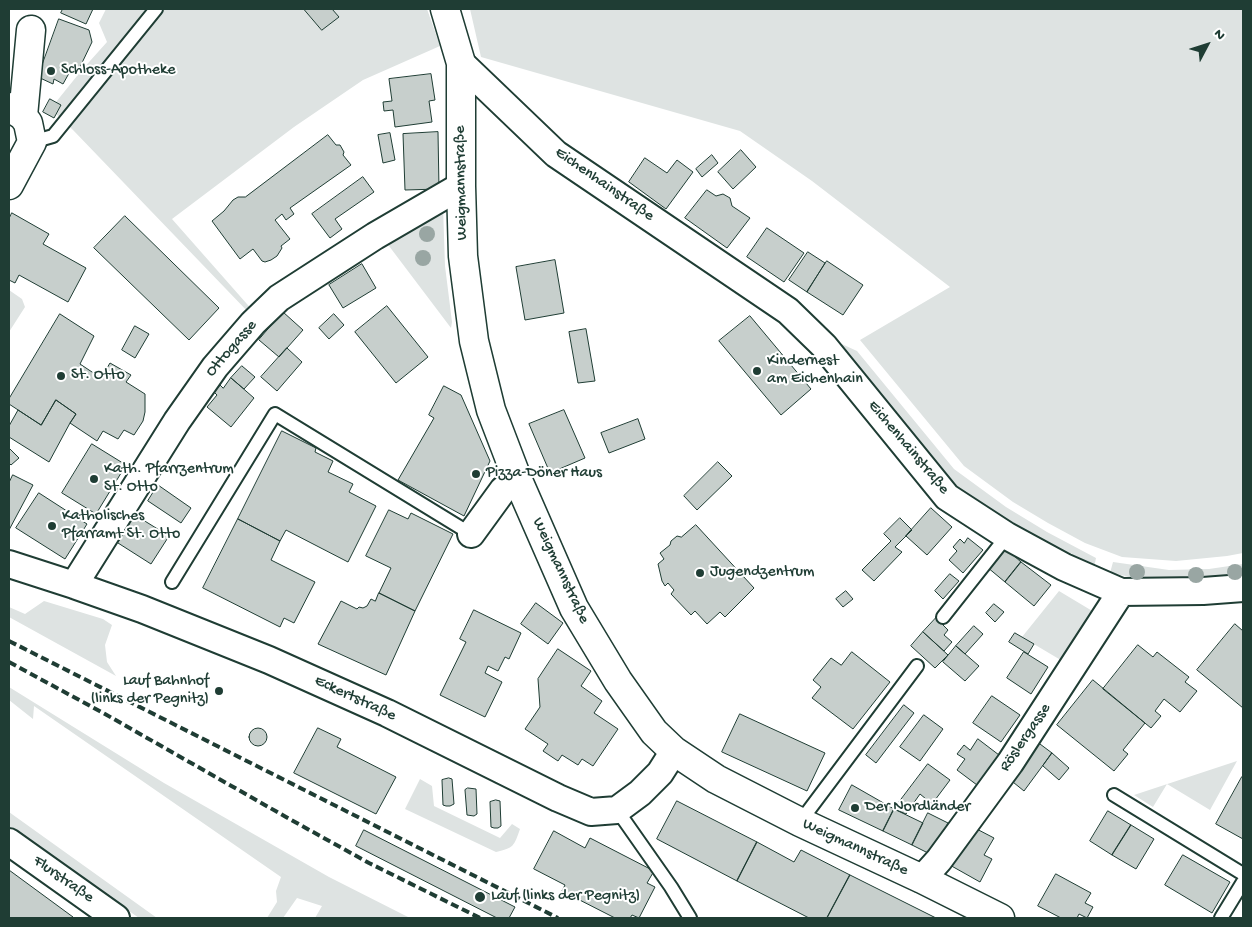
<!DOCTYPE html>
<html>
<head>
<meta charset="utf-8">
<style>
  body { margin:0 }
  #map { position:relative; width:1252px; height:927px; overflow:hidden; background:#fff; font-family:"Gochi Hand",sans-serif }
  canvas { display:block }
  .frame { position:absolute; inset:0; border:10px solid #1f3d34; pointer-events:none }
  .north { position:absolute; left:1182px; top:20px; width:50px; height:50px; -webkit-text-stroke:4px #fff; paint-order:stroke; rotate:50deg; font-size:14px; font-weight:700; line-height:20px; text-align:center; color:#1f3d34 }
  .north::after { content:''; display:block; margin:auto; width:18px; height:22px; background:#1f3d34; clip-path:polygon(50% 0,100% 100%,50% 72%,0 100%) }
</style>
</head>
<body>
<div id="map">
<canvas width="1252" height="927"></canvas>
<div class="frame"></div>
<div class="north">N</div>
</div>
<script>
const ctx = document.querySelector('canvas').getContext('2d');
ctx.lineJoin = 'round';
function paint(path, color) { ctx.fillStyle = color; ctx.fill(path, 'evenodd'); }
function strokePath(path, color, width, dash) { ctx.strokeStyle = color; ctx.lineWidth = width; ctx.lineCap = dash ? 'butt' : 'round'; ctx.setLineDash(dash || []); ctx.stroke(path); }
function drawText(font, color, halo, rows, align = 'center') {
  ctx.font = font + ' "Gochi Hand",sans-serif'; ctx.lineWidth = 4; ctx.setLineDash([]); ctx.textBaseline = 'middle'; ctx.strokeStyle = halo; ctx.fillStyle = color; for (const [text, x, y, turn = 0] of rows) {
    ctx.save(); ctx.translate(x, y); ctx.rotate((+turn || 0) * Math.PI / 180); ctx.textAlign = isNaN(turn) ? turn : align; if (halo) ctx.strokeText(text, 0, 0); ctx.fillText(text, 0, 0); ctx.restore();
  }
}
paint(new Path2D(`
  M106,9H427L440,46L363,80L294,127L172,219L254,312L251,315L73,130L56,114L61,105L56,102L81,71L107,42L99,23Z
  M470,9H1243V553L1227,556L1176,561L1122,557L1085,543L1048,523L1013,502L964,466L860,340L950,287L812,181L740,131L481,57Z
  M443,206L445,266L452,322L451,328L386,242Z
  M9,290L22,299L25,307L9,332Z
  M833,340L857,351L954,469L1006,507L1047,532L1096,558L1094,568L1030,538L950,484Z
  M1113,562L1169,570L1209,569L1243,564V575L1188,582L1136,578L1110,573Z
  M1059,591L1094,612L1064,662L1022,637Z
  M44,601L103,619L112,625L105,645L107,662L116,676L9,617V607L25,614Z
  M9,687L164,783L329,877L410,918H315L322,906L297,898L283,918H267L277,902L276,891L281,877L34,706L33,719L9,700Z
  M1237,761L1210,810L1167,784L1153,807L1134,795Z
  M420,779L432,786L434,806L500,838L512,824L520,829C514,846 514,848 496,852L405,809Z
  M9,812L157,918H139L9,827Z`), '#dee3e2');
const building = new Path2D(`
  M63,9H93L86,24L61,13Z
  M304,9H332L339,17L322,30Z
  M59,19L89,30L92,42L80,67L73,66L63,84L54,79L53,84L38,77Z
  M431,74L435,100L429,101L432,122L395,127L393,110L384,111L383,102L392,101L389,79Z
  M50,99L61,105L54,118L43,112Z
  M438,132L439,189L405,190L403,134Z
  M390,133L395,160L383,163L378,135Z
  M328,135L336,145H340L344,152L343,155L351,165L290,208L294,214L286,220L282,214L275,220L290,239L281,246L282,248L277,256L271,260L265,262L262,261L253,249L240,259L212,221L224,211L233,200L238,197H245Z
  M741,150L756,167L733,189L718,172Z
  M712,155L718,163L702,177L696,169Z
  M645,158L667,173L677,160L693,172L666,209L629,182Z
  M363,177L374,192L335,219L342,229L330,238L312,214Z
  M707,190L716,196L723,194L730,198L732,206L750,218L727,248L685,218Z
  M12,213L49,234L43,244L86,268L68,302L19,275L15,283L9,280V219Z
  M125,216L219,308L189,340L94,248Z
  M767,228L804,253L784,282L747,257Z
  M808,252L825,263L807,292L789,280Z
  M555,260L564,313L525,320L516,267Z
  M827,261L863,285L843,315L807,292Z
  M362,264L376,288L343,308L329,285Z
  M387,306L428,357L396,383L355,332Z
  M283,312L303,330L279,357L259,340Z
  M60,314L94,336L80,364L101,378L110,363L131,375L126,382L145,394V412L143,421L134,435L124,430L118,439L103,431L97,441L70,423L76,414L56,400L41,425L9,404V399Z
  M334,314L344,325L329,339L319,328Z
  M750,316L811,389L781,415L719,341Z
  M135,326L149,334L135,358L122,350Z
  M586,329L595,381L578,383L569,332Z
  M287,348L302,362L277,391L261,377Z
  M242,366L255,377L244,389L231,378Z
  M231,378L254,398L231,427L207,407L217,395L214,392L220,385L223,388Z
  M444,386L461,395L490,461L464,516L398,480L434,418L429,415Z
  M56,400L76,414L70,423L49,462L9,437V426L18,410L41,425Z
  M564,410L585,458L550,473L529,424Z
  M638,419L645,439L609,453L601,433Z
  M282,431L316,448L315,452L333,461L328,472L353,484L349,492L376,506L348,562L286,530L280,541L238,519Z
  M92,444L126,465L96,514L62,493Z
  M9,448L19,458L11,465L9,463Z
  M718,462L732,476L697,510L684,496Z
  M13,475L33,485L9,530V483Z
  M158,485L191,508L181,523L148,501Z
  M39,493L87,524L65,559L16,528Z
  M931,508L952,527L927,555L906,536Z
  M389,510L408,519L411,513L453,534L415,611L379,593L391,568L366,556Z
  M135,515L169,536L151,564L118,543Z
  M900,518L912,530L895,547L902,552L874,581L862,570L891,541L884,534Z
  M238,519L280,541L271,560L315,582L294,623L284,618L280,627L203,588Z
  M696,525L754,588L725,617L720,612L707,624L695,611L691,615L671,594L674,590L668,583L665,586L662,581L658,564L664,559L660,553L670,545L671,541L677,536L681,537Z
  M968,538L983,550L963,573L949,560L957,551L953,547L960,539L964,543Z
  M1004,547L1021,562L1005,582L987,567Z
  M1021,562L1051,585L1034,606L1005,582Z
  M950,574L959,581L943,599L935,591Z
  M846,591L853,599L843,607L836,599Z
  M379,593L415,611L386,675L318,644L341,601L357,609L359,607L363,608L367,606L371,599L375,601Z
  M536,603L563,623L548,644L521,624Z
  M994,604L1004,612L995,622L986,613Z
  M474,610L521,633L509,659L505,657L498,671L488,666L485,673L502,682L485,717L440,695L466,642L460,639Z
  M936,618L948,630L944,635L952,642L944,651L923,632Z
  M1235,624L1243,631V708L1197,670Z
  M974,626L983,634L965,654L956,646Z
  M923,632L948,655L935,668L911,646Z
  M1015,633L1034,644L1028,654L1009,642Z
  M1138,645L1153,657L1157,652L1189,677L1185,682L1197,691L1180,712L1164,699L1155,711L1161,716L1151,728L1103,689Z
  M956,646L979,666L965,681L943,662Z
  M558,649L591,671L581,686L602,701L594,713L618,729L593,766L582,759L578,765L562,755L558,761L543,751L548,744L525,729L540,707L538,679Z
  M852,652L890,682L853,729L812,698L821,687L813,680L831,658L841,665Z
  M1024,652L1048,667L1031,694L1007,678Z
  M1093,680L1145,723L1123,750L1128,754L1114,771L1057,725Z
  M992,696L1020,715L1001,742L973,723Z
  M904,705L914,713L876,763L866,755Z
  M740,714L825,753L807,791L722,752Z
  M924,715L943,729L920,761L900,747Z
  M249 737a9 9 0 1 1 18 0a9 9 0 1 1-18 0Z
  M318,728L341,739L337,747L396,777L376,814L294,773Z
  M978,739L999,755L977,785L957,770L965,759L957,754L964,745L970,750Z
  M1036,741L1052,753L1024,791L1008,778Z
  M1052,753L1069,768L1059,780L1043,766Z
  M928,764L950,780L932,804L920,794L906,814L894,809Z
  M1242,777L1243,778V839L1216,824Z
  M449,778L452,779L454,804L450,806H446L443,805L442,780Z
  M852,785L894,809L883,831L839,810Z
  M468,788L476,789L477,814L474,816L467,815L465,790Z
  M496,800L500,801L501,826L498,828H494L491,827L490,802Z
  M677,801L757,842L737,881L657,839Z
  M894,809L923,823L912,845L883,831Z
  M1108,811L1131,825L1112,855L1090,841Z
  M928,813L948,823L932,855L912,845Z
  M969,825L994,838L984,855L992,859L980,882L948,864Z
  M1131,825L1154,839L1136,869L1112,855Z
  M364,830L515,907L509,918H497L356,846Z
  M554,831L585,848L590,838L654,871L647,883L655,887L639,918L632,915L630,918H615L562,891L565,885L534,869Z
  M757,842L794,862L801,850L850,875L827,918H809L737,881Z
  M1183,855L1230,882L1212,913L1165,885Z
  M9,870L73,917V918H9Z
  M1056,874L1091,893L1085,903L1093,907L1087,918L1079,914L1077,918H1061L1038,906Z
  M850,875L936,918H827Z`);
paint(building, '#c7cfcc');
strokePath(building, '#1f3d34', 1);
const lane = new Path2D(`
  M32,142L53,136L156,9
  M172,582L275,414L471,534
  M943,617L1007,536
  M1114,795L1243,874
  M617,810L671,887L690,918
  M800,822L917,666
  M1221,918L1243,882`);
const street = new Path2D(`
  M461,63L556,154L788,311L824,346L947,497L1007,536L1064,567L1121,592L1203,591L1243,588
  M471,534L503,490L517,478
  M9,564L74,585L142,609L269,660L387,713L558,798L591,812L617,810L640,793L660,773L674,751
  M74,585L177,421L215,367L253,323L279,298L375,236L461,186
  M9,842L116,918
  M922,879L939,860L1010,763L1121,592`);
const secondary = new Path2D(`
  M445,9L461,63V186L463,256L474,341L491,410L517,478L574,608L618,681L654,732L674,751L716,779L800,822L922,879L1000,918
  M9,107L23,116L28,123L32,142L9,185
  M23,116L31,30`);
strokePath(lane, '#1f3d34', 16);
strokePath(street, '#1f3d34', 30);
strokePath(secondary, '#1f3d34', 31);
strokePath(lane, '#fff', 12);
strokePath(street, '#fff', 26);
strokePath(secondary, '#fff', 28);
strokePath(new Path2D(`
  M9,641L558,918
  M9,662L105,714L286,817L369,863L480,918`), '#1f3d34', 4, [8, 4]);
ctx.fillStyle = '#99a6a3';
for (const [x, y] of [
  [427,234],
  [423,258],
  [1137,572],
  [1235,572],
  [1196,575]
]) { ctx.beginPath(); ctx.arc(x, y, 8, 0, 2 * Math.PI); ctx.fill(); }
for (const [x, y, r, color] of [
  [51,71,5,"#1f3d34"],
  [757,371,5,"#1f3d34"],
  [61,376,5,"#1f3d34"],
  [476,474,5,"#1f3d34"],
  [94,479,5,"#1f3d34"],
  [52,526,5,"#1f3d34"],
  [700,573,5,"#1f3d34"],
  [219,691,5,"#1f3d34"],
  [855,808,5,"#1f3d34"],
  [480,897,6,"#1f3d34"]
]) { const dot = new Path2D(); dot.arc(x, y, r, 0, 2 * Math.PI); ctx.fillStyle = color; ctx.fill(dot); strokePath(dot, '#fff', 2); }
drawText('16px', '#1f3d34', '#fff', [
  ["Schloss-Apotheke",61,71],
  ["Kindernest",767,362],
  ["am Eichenhain",767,380],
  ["St. Otto",71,376],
  ["Kath. Pfarrzentrum",104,470],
  ["St. Otto",104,488],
  ["Pizza-Döner Haus",486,474],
  ["Katholisches",62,517],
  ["Pfarramt St. Otto",62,535],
  ["Jugendzentrum",710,573],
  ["Lauf Bahnhof",209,682,"right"],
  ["(links der Pegnitz)",209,700,"right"],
  ["Der Nordländer",865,808],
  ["Lauf (links der Pegnitz)",491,897]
], 'left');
drawText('16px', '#1f3d34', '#fff', [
  ["Weigmannstraße",462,183,-91],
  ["Eichenhainstraße",604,185,35],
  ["Ottogasse",232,349,-49],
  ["Eichenhainstraße",908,448,50],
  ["Weigmannstraße",560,571,65],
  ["Eckertstraße",355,699,25],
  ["Röslergasse",1026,738,-56],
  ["Weigmannstraße",855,848,25],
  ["Flurstraße",63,880,35]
]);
</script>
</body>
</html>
